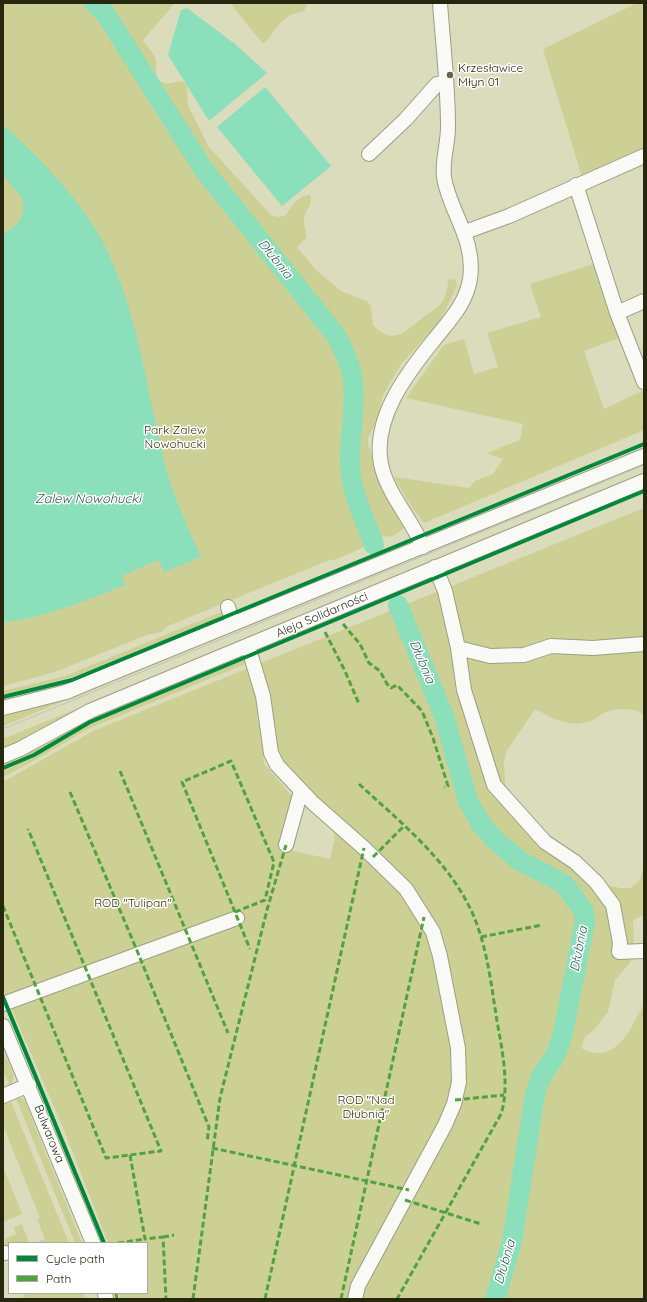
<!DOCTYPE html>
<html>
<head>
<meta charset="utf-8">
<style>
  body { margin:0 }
  #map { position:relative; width:647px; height:1302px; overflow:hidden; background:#dadcbb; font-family:Quicksand,sans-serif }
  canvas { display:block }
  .frame { position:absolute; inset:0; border:4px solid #272710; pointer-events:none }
  .legend { position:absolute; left:8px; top:1242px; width:140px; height:52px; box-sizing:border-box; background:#fff; border:1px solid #a9a99f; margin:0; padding:5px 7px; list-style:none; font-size:12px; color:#272710 }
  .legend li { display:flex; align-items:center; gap:8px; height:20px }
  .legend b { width:20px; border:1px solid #a9a99f }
</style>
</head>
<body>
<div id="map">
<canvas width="647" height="1302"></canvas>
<div class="frame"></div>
<ul class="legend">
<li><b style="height:5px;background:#00873e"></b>Cycle path</li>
<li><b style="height:5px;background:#51a33f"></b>Path</li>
</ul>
</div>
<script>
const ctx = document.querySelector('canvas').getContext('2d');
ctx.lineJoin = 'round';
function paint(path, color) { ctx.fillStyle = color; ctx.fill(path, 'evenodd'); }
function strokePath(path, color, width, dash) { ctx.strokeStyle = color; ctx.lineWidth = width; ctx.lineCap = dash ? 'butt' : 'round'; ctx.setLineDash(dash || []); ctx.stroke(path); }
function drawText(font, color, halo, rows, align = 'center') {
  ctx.font = font + ' Quicksand,sans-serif'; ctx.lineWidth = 3; ctx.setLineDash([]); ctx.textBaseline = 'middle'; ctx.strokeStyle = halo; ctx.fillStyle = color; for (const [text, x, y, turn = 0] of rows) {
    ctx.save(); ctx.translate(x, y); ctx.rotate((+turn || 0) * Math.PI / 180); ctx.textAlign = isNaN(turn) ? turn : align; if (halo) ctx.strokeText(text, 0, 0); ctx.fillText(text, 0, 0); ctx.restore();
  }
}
paint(new Path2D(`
  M3,3H175L143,40C146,46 153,52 155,58C158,67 152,79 164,83C170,85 176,81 183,81L187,86L188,105L209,147L271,215L278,217L285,216C292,207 297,196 310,195C313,206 305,210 304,219C303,226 307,231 306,238L297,247L315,269L341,291L366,301L371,306L373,325C394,348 408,329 425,316C431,311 438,309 442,302C447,296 447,286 449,279L456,280L457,286L440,321L402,363L395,374L382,397L379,416L368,438V445C378,474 391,500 404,528L393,536L380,537L381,539L333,561L332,559L168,626L161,632L147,635L55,672L3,686Z
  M230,3H308L304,11C298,13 290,14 286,18C276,25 272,37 263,44Z
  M637,3L644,4V150L582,177L543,49Z
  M594,264L619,338L584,351L604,409L642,391L644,397V430L424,523L411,506L394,477L469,488L475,481L493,474L503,459L487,453L520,440L523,424L406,398L444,345L464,339L474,374L498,367L487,333L541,317L530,284Z
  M644,508V714C632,708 614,707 602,714C595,719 591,722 583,723C565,726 551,717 535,709L506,752L504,763L505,784L533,832L599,883L620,888H631L639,881L644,868V915L633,920L634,952L630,963L615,980L608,1012L594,1030L585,1037L581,1048C616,1067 630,1029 644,1004V1299H120L119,1293H147V1243H108L64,1130L3,989V782L93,731ZM259,709L285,767L335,830L334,838H335L330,859L284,849L293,797L264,764Z
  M355,581L3,726V717Z
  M370,588L31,736L3,748V739Z
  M226,610V615L76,676L3,695V691L65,676Z
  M244,655L90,720L33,754L3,767V764L33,751L89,720Z
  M247,658L250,662L90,728L37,759L3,777V769L35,755L86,725Z
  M3,1051C8,1062 19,1076 10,1086L3,1070Z
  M15,1096L23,1099L26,1104L82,1243H75Z
  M10,1099L69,1243H36L45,1239L37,1219L40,1218L3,1125V1101Z
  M3,1167L22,1214L3,1222Z
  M22,1224L29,1243H9V1251L3,1249L6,1238L16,1234L14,1227Z
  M25,1293H84L85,1299H26L23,1298Z`), '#cdd094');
paint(new Path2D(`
  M187,8L235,44L267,73L209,121L168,55L181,10Z
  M265,87L331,166L282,206L217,127Z
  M3,125C38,156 77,196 100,237C140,311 146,393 167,472C175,501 189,530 201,557L164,572L158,560L122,576L125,585C86,600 45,618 3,622V234C17,227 29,213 21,197C16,188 6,182 3,172C0,160 3,138 3,125Z`), '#8bdfba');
strokePath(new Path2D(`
  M94,3L105,13L204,170L337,337C344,352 352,367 353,383C356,411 349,438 350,466C351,492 365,520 374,545
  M398,605L444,716L468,801L481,824L496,841L520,861L564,884L583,910L585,921L563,1033L556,1054L540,1079L535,1094L512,1241L495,1299`), '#8bdfba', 20);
const minor = new Path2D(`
  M369,154L406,119L437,84L445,83
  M576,185L617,313L644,301
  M465,232L509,216L644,156
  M617,313L644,382
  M423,547C412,519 387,494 381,464C372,419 407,373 434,340C449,321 466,304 470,279C476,239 449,211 444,177C442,160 448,144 448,127C448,85 443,44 440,3
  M435,567L445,591L458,648L464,690L494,785L545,842L575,862L596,882L613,905L620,943L619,952L644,951
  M228,607L233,623
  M248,646L263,696L271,753L277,765L313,803L364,848L406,889L433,932L440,956L458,1048L459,1082L454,1104L445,1125L358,1286L355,1299
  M458,648L490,656L524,655L551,646L593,648L644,644
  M3,708L66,692L90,682L644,456
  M3,756L20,749L90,711L644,481
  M286,845L301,791
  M3,1004L237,918
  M3,1026L93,1243
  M3,1096L29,1085
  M3,1253H5
  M105,1293L106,1299`);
strokePath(minor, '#9c9e85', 16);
strokePath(minor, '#f9faf5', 14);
strokePath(new Path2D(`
  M3,729L644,465`), '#c3c3ba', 1);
strokePath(new Path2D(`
  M343,624L360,644L369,663L380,671L387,684L391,688L397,685L422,711L433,738L448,786L444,787
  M325,632L345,671L359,704
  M120,771L228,1033
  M359,784C399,821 446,858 471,910C487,944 491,984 497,1021C502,1049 510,1087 501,1114L397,1299
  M70,792L138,953L209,1127L207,1142
  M373,857L404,826
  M3,906L106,1158L161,1151L28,829
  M235,912L265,900L274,862L231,761L182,782L250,949
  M481,937L542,925
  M455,1100L504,1095
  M212,1148L409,1190
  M130,1155L145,1239L163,1237L166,1299
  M405,1200L481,1224
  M163,1237L174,1235
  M118,1243L145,1239
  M116,1293L117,1299
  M193,1299L220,1098L267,910L286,845
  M265,1299L364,848
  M341,1299L424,917`), '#51a33f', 3, [6, 3]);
strokePath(new Path2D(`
  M3,697L72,680L644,444
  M3,768L34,755L90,722L644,491
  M3,997L104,1243`), '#00873e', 4);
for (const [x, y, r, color] of [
  [450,75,4,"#66664c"]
]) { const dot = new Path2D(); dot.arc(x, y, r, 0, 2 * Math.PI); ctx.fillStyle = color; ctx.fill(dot); strokePath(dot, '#fff', 1.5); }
drawText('12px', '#272710', '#fff', [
  ["Krzesławice",458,68],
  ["Młyn 01",458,82]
], 'left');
drawText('12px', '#333308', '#fff', [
  ["Park Zalew",175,430],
  ["Nowohucki",175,444],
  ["ROD \"Tulipan\"",133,903],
  ["ROD \"Nad",366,1100],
  ["Dłubnią\"",366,1114]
]);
drawText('12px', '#272710', '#fff', [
  ["Aleja Solidarności",322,615,-23],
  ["Bulwarowa",49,1134,68]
]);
drawText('italic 13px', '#2e5f4f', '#fff', [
  ["Dłubnia",275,259,51],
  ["Zalew Nowohucki",88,499],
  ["Dłubnia",422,662,67],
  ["Dłubnia",579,949,-79],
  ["Dłubnia",505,1262,-74]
]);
</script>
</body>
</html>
